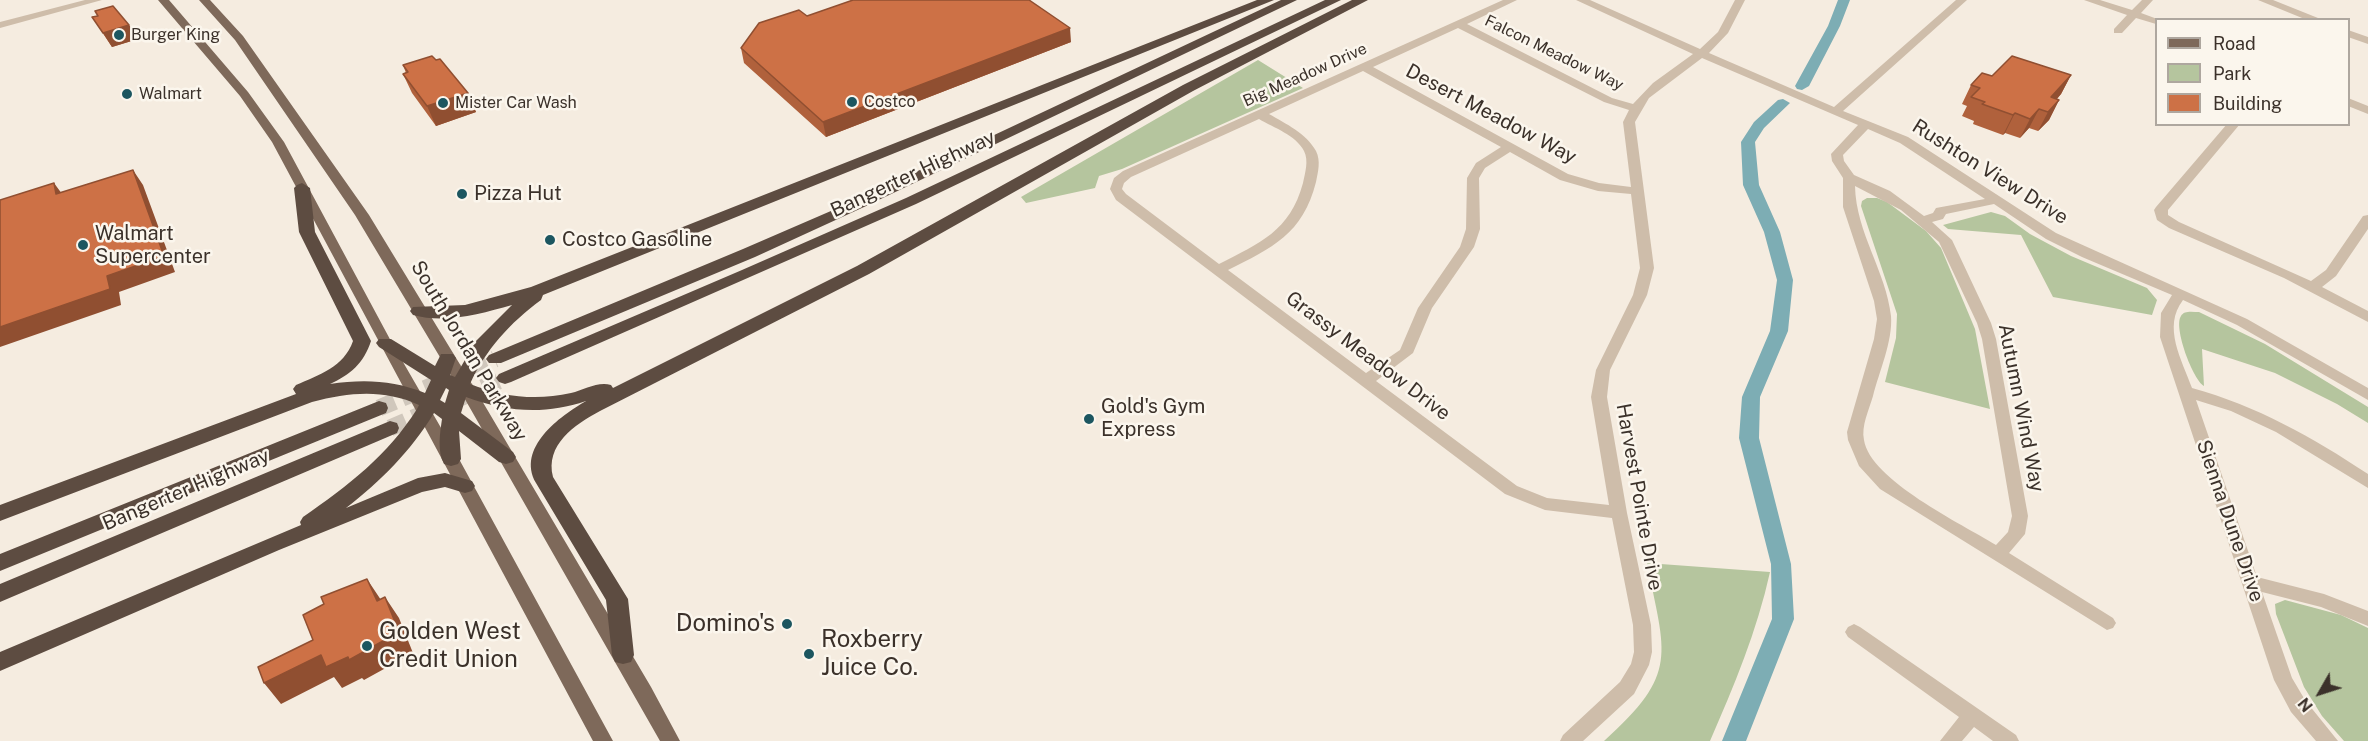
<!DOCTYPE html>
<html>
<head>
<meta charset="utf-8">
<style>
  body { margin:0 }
  #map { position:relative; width:2368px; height:741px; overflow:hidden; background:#f5ece0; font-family:"Public Sans",sans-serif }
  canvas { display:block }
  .legend { position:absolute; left:2155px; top:18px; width:195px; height:108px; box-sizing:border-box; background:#fbf6ed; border:2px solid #aea79f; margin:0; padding:8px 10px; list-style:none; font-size:18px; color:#3b312a }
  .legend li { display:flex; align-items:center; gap:12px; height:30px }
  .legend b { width:30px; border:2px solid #aea79f }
  .north { position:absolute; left:2290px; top:663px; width:60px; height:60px; -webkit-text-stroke:4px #fbf6ed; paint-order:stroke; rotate:231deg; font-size:16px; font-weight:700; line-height:24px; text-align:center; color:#3b312a }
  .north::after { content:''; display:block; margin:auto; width:21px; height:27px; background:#3b312a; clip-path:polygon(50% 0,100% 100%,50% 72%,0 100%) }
</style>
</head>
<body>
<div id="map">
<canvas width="2368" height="741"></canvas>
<ul class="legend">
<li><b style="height:8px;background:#7e695a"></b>Road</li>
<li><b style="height:16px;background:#b5c59e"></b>Park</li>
<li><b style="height:16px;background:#cd7146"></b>Building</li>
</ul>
<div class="north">N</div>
</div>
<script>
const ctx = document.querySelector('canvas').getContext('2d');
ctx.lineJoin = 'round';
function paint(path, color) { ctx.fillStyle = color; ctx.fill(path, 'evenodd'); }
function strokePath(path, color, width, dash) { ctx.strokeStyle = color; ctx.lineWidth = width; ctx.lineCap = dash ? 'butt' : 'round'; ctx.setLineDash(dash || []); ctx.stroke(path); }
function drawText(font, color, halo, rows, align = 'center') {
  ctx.font = font + ' "Public Sans",sans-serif'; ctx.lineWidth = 5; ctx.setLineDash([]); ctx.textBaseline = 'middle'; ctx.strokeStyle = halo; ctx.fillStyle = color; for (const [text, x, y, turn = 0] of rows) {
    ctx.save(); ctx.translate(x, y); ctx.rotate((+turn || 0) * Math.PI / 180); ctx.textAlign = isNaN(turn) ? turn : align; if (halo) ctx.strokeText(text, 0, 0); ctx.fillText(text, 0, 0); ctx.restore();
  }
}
paint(new Path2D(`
  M1258,60L1303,88L1122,169L1099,176L1095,188L1026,203L1021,197Z
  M1867,198H1877L1887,202L1926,231L1941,248L1975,329L1990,409L1885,382L1896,338L1897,314L1861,206L1862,201Z
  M1991,212L2005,216L2030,234L2071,256L2147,288L2157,300L2152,315L2053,297L2021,235L1948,229L1943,225Z
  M2199,312L2265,344L2368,407V423L2337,404L2275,373L2202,349L2204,386C2193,380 2173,327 2181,316C2184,310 2193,312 2199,312Z
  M1647,563L1770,572C1757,631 1734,686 1710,741H1604C1680,673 1665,655 1647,563Z
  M2285,600L2341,615L2368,628V741H2344L2322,716L2304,687L2276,614L2275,604Z`), '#b5c59e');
paint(new Path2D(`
  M1838,0H1850L1840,26L1809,86L1802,90L1797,89L1795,86L1828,26Z
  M1783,99L1790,103L1764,128L1755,142L1759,185L1780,232L1793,280L1788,331L1760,397L1759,438L1791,564L1794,619L1746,741H1722L1772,619L1771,564L1739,438L1742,397L1770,331L1777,280L1764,232L1743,185L1741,142L1754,122L1778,100Z`), '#7dadb4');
strokePath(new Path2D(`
  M460,398L505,378
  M379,408L495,359
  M390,428L432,410`), '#d0c7bc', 17, [17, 8]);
paint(new Path2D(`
  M85,0H102L0,28V22Z
  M1503,0H1517L1467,24L1612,98L1633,104L1653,83L1693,54L1576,0H1590L1700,49L1718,32L1735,0H1745L1728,33L1709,53L1834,107L1956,0H1967L1843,111L1908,137L2056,233L2247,319L2368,388V400L2237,325L2183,300C2162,327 2182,360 2192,388C2257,406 2312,437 2368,474V488L2276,432L2231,411L2196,400L2257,577L2324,594L2368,611V626L2321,607L2262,592L2292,678L2305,700L2338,741H2316L2291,712L2274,680L2160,337L2161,313L2172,295L2082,257L2046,239L1994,204L1946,214L1943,219L1932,222L1952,240L1991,323L1996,339L2028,516L2025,534L2009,553L2113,618L2116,623L2113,628L2107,630L1880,489L1859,466L1848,440L1847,432L1874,339L1877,319L1874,301L1843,207V178L1832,161L1831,154L1858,125L1702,58L1649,98L1635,122L1654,268L1647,295L1610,370L1607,397L1627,513L1651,625L1652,652L1649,665L1634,694L1583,741H1560L1563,735L1620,682L1631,664L1634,652L1633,625L1612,518L1545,510L1505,494L1116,200L1110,189L1114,178L1123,171ZM1458,28L1604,102L1629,110L1623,122L1631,187L1599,183L1568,174L1373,67ZM1363,71L1501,147L1476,163L1467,178L1466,229L1460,247L1418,308L1400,350L1366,373L1228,270C1272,248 1303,234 1316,182C1318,172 1321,161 1316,151C1306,133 1286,124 1269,114ZM1259,119C1274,128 1296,135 1304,151C1309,161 1305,173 1303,183C1290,231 1260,243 1219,264L1126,194L1122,189L1124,183L1131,177ZM1868,129L1900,143L1985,199L1936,208L1933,213L1924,216L1890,191L1854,175L1844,161L1843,155ZM1510,152L1560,180L1598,191L1631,194L1640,268L1633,295L1596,370L1591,397L1609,505L1547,498L1517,486L1376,381L1413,353L1432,308L1474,247L1480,229L1479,178L1485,168ZM1855,186L1901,210L1939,242L1977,323L1982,339L2012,516L2008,532L1996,545C1962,524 1870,480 1864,440C1861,426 1869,410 1873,396C1879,372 1893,341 1891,316C1886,271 1856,233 1855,186Z
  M2084,0H2100L2132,10L2142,0H2153L2141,13L2160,20H2156V24L2136,18L2122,33H2114V29L2127,15Z
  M2258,0H2273L2323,20H2307Z
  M2348,30L2368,37V44L2348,37Z
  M2348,98L2368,106V114L2348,106Z
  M2227,124H2240L2168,210V215L2179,222L2311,281L2326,270L2363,216L2368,215V229L2336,276L2322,287L2368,311V322L2284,278L2169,228L2157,220L2154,210L2156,207Z
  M1854,624L1860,627L2016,735L2019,741H1993L1974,727L1962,741H1940L1959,717L1848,637L1845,632L1848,627Z`), '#cebdaa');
paint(new Path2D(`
  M158,0H169L248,92L284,142L392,343L459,459L613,741H593L272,142L240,96Z
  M199,0H210L243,36L369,215L478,394L651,687L680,741H660L462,394L355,215L235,40Z`), '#7e695a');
paint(new Path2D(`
  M1257,0H1274L543,295L541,300C510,323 486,349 470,384C503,397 536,401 571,393C584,390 598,381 611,385L613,388L857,266L1183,85L1352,0H1368L1193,91L869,274L600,411C574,425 545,445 553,477L628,599L634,655L631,662L623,664L615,662L612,655L606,600L536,483C516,448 560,416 586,401C545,415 506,412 466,397L461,413L513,452L516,457L513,462L506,464L499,462L459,431L461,459L458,464L451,466L444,464C437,451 440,433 442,419L434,413C410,452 381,481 346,508L418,478L445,473L472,481L475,486L472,491L465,493L445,487L422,492L279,550L0,671V652L301,525L300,522L303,517C348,486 388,455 417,409L419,405C384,389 350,392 312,402L0,521V505L296,394L293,389L296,385C319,375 344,367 353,341L299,232L294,188L297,185L302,183L310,188L315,232L371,341C364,363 350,375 330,384C363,379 393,380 425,393L431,380L379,347L376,343L379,339H391L435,366L441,354H453L456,358L450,375L455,377L476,341L512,305C480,314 445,324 413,315L410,311L413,307L465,305L531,287ZM446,388L449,390L445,403L440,400Z
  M1281,0H1297L864,207L755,257L501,363H489L486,359L489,355L743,249L854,201Z
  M1325,0H1341L916,204L511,382L505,384L499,382L496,378L499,374L742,270L906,198Z
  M379,401L386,403L388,408L386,413L0,571V554Z
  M390,421L397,423L399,428L397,433L0,602V584Z`), '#5d4c41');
paint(new Path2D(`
  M807,16L1071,42L826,137L744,63L741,48Z
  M92,17L129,25L138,39L112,47Z
  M403,65L468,93L476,112L436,126L412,93L403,74L406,73Z
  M2071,75L2061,94L2057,99L2059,100L2049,120L2038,131L2029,128L2020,138L2005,133L2003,135L1973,124L1974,121L1962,116L1967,106L1962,104L1971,85L1992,76Z`), '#b0613c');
paint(new Path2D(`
  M129,25L138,39L112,47L103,33Z
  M1070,28L1071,42L826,137L823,122Z
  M2071,75L2061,94L2046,111L2051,97Z
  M468,93L476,112L436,126L427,106Z
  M2059,100L2049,120L2038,131L2048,112Z
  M2039,109L2029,128L2020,138L2030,119Z
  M2015,113L2005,133L2003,135L2013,115Z
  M133,170L143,185L175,272L119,292L121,305L0,347V327L107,276Z
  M54,183L65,198L56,194Z
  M367,579L381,600L377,601Z
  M385,597L399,618L413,653L364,680L362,678L342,688L334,677L281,704L264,683Z`), '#904f31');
const building = new Path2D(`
  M853,0H1029L1070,28L823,122L741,48L759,23L799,10L807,16Z
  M113,6L129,25L103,33L92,17L98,16L95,11Z
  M432,56L436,60L440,59L468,93L427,106L403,74L408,72L403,65Z
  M2012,56L2071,75L2051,97L2059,100L2048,112L2039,109L2030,119L2015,113L2013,115L1982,104L1985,102L1971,97L1980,88L1971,85L1982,73L1992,76Z
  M133,170L164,256L107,276L110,289L0,327V200L54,183L56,194Z
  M367,579L377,601L385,597L399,632L349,660L348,657L326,667L321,655L264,683L258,667L313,640L303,615L324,604L321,597Z`);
paint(building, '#cd7146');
strokePath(building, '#904f31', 1.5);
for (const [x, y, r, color] of [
  [119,35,6,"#1c5660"],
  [127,94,6,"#1c5660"],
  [852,102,6,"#1c5660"],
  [443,103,6,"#1c5660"],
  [462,194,6,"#1c5660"],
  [550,240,6,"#1c5660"],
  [83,245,6,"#1c5660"],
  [1089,419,6,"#1c5660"],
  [787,624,6,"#1c5660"],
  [367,646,6,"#1c5660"],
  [809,654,6,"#1c5660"]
]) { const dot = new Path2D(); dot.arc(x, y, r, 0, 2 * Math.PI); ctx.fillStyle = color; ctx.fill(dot); strokePath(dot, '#fbf6ed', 2); }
drawText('16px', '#3b312a', '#fbf6ed', [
  ["Burger King",131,35],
  ["Walmart",139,94],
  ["Costco",864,102],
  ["Mister Car Wash",455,103]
], 'left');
drawText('16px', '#3b312a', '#fbf6ed', [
  ["Falcon Meadow Way",1554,53,26],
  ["Big Meadow Drive",1305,75,-24]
]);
drawText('20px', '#3b312a', '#fbf6ed', [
  ["Desert Meadow Way",1491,114,28],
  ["Rushton View Drive",1990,172,32],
  ["Bangerter Highway",913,174,-25],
  ["South Jordan Parkway",469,351,59],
  ["Grassy Meadow Drive",1368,356,37],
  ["Autumn Wind Way",2021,408,79],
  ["Bangerter Highway",186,490,-23],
  ["Harvest Pointe Drive",1639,497,80],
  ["Sienna Dune Drive",2230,521,71]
]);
drawText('20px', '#3b312a', '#fbf6ed', [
  ["Pizza Hut",474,194],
  ["Walmart",95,234],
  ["Supercenter",95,257],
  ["Costco Gasoline",562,240],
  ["Gold's Gym",1101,407],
  ["Express",1101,430]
], 'left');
drawText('24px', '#3b312a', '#fbf6ed', [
  ["Domino's",775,624,"right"],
  ["Golden West",379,632],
  ["Credit Union",379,660],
  ["Roxberry",821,640],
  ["Juice Co.",821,668]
], 'left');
</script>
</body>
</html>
